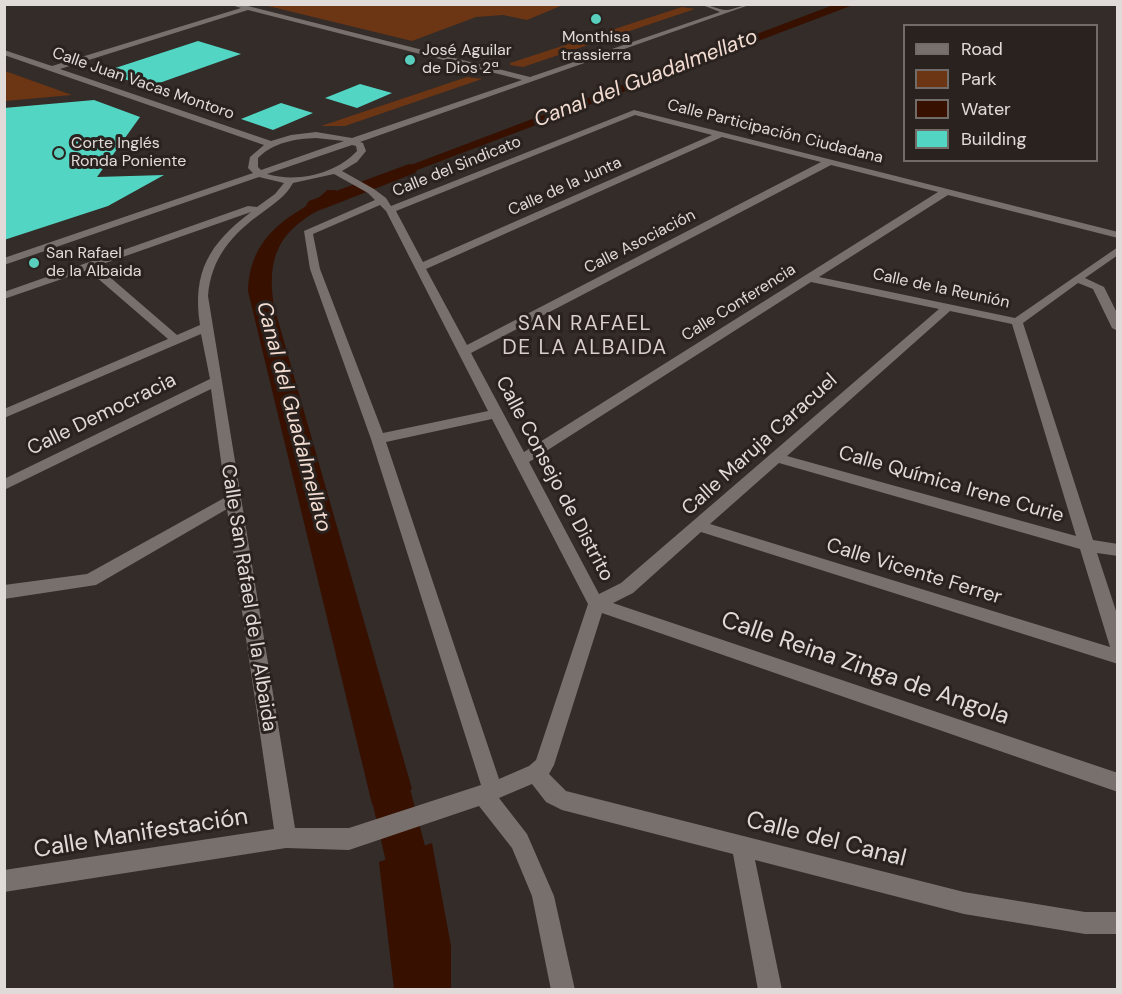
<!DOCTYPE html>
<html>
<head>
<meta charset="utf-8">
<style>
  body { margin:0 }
  #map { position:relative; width:1122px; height:994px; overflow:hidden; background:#332c29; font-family:"DM Sans",sans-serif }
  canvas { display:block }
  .frame { position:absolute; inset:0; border:6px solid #e0dbd9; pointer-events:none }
  .legend { position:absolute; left:903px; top:24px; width:195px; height:138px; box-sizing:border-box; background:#29221f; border:2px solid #726c69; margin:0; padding:8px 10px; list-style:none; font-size:18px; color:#e0dbd9 }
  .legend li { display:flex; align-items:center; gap:12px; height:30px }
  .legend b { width:30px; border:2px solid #726c69 }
</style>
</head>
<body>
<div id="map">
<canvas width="1122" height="994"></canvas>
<div class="frame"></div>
<ul class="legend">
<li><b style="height:8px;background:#78706c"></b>Road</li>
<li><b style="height:16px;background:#6c3514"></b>Park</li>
<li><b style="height:16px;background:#371000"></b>Water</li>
<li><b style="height:16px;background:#52d6c3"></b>Building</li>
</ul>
</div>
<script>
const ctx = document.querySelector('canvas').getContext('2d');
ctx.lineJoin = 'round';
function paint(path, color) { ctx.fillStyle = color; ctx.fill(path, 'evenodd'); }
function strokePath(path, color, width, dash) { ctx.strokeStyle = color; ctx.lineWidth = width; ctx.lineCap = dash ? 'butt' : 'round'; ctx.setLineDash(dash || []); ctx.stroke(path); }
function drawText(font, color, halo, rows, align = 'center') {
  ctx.font = font + ' "DM Sans",sans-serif'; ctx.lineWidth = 6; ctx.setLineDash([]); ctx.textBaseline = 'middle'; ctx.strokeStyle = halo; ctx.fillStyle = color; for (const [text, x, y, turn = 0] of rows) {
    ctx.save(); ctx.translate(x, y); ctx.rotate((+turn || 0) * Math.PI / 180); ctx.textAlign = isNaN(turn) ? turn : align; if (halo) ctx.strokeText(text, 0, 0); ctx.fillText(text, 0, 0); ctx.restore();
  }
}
paint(new Path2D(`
  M275,4H563V5L527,20L503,15L476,17L412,41L268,6Z
  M682,7L695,9L523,67L510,65V63Z
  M5,71L72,95L5,101Z
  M467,77L482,79L345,126H321Z`), '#6c3514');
paint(new Path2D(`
  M836,4L853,5L375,186L366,182Z
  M351,187L359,193C297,216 261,238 275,310L412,789L372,804L248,291C249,255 266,231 297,212C307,205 318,200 327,190H336L335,193Z
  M432,843L451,946V989H394L379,862Z`), '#371000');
paint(new Path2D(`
  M409,164L415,165L418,169L415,173L323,209L316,211L306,205L309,201Z
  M382,740L396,745L402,758L437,892L431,908L415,914L399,908L393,892L362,758L368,745Z`), '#371000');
paint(new Path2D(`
  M198,41L241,54L148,87L103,72Z
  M360,84L392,93L357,108L325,98Z
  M94,100L140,117L97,177L164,175L108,206L4,240V108Z
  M281,103L313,113L273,130L241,119Z`), '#52d6c3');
paint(new Path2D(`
  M228,4H240L530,77L720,12L700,4C709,4 718,10 726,10C734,10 743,4 752,4L360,142L363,143L366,151L357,162L342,171L374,189L386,198L391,206L634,110L1118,232V238L948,195L819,277L1015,318L1118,247V255L1085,278L1104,287L1118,315V331L1112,328L1093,289L1078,283L1023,323L1093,540L1118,544V556L1097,553L1118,617V664L701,532L633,593L613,603L1118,773V792L602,613L554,765L549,774L566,791L964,892L1085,912H1118V934H1085L964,914L755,860L782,990H758L733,854L562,810L546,802L532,784L499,798L527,834L554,896L575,990H551L532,896L512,848L479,806L349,850L286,848L4,892V870L274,829L227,509L96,585L4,599V585L87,574L226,497L211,389L4,490V479L210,379L201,334L4,418V409L168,339L88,270L4,299V292L248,206L257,207L275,194L284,183L259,177L4,265V258L253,173L248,168L250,157L264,145L4,55V50L52,66L241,8ZM248,10L522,80L352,138L316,132L291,135L271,141L60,69ZM635,115L712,135L423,262L396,211ZM722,137L821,162L467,345L426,269ZM316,138L344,141L261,170L258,167V158C274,142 295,139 316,138ZM352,145L356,146L357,151C336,174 297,183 267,174ZM831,165L938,192L524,452L471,353ZM334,174L368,193L375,200L304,231L310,269L371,439L481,785L349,828H295L208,296C211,258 232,234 263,212C275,203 286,196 293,183ZM380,205L386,211L488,411L383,433L320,269L313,234ZM251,212C209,244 192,272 200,325L177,335L97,266ZM811,282L939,309L621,583L599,594L529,462ZM950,311L1012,324L1076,536L787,456ZM492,419L588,604L536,760L529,766L499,779L386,442ZM779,463L1080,549L1110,647L710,524Z`), '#78706c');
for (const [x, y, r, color] of [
  [596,19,6,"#5acebd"],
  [410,60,6,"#5acebd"],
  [59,153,6,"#5acebd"],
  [34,263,6,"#5acebd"]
]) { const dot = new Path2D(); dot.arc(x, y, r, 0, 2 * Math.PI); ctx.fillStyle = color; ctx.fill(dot); strokePath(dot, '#29221f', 2); }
drawText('16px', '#e0dbd9', '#29221f', [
  ["Monthisa",596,38,"center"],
  ["trassierra",596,56,"center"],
  ["José Aguilar",422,51],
  ["de Dios 2ª",422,69],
  ["Corte Inglés",71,144],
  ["Ronda Poniente",71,162],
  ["San Rafael",46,254],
  ["de la Albaida",46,272]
], 'left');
drawText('16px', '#e0dbd9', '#29221f', [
  ["Calle Juan Vacas Montoro",143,84,19],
  ["Calle Participación Ciudadana",775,132,14],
  ["Calle del Sindicato",457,167,-22],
  ["Calle de la Junta",565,187,-24],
  ["Calle Asociación",640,242,-27],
  ["Calle de la Reunión",941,289,12],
  ["Calle Conferencia",739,303,-32]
]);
drawText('20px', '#e0dbd9', '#29221f', [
  ["Calle Democracia",102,415,-26],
  ["Calle Maruja Caracuel",760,445,-42],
  ["Calle Consejo de Distrito",554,479,62],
  ["Calle Química Irene Curie",951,485,16],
  ["Calle Vicente Ferrer",914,572,17],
  ["Calle San Rafael de la Albaida",248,598,81]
]);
drawText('italic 21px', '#f3dcd1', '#29221f', [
  ["Canal del Guadalmellato",646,79,-21],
  ["Canal del Guadalmellato",293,417,75]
]);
ctx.letterSpacing = '1.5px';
drawText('21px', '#d8cfcb', '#29221f', [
  ["SAN RAFAEL",585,324],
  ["DE LA ALBAIDA",585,348]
]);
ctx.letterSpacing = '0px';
drawText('24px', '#e0dbd9', '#29221f', [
  ["Calle Reina Zinga de Angola",865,669,19],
  ["Calle Manifestación",141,834,-9],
  ["Calle del Canal",826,840,14]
]);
</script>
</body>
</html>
